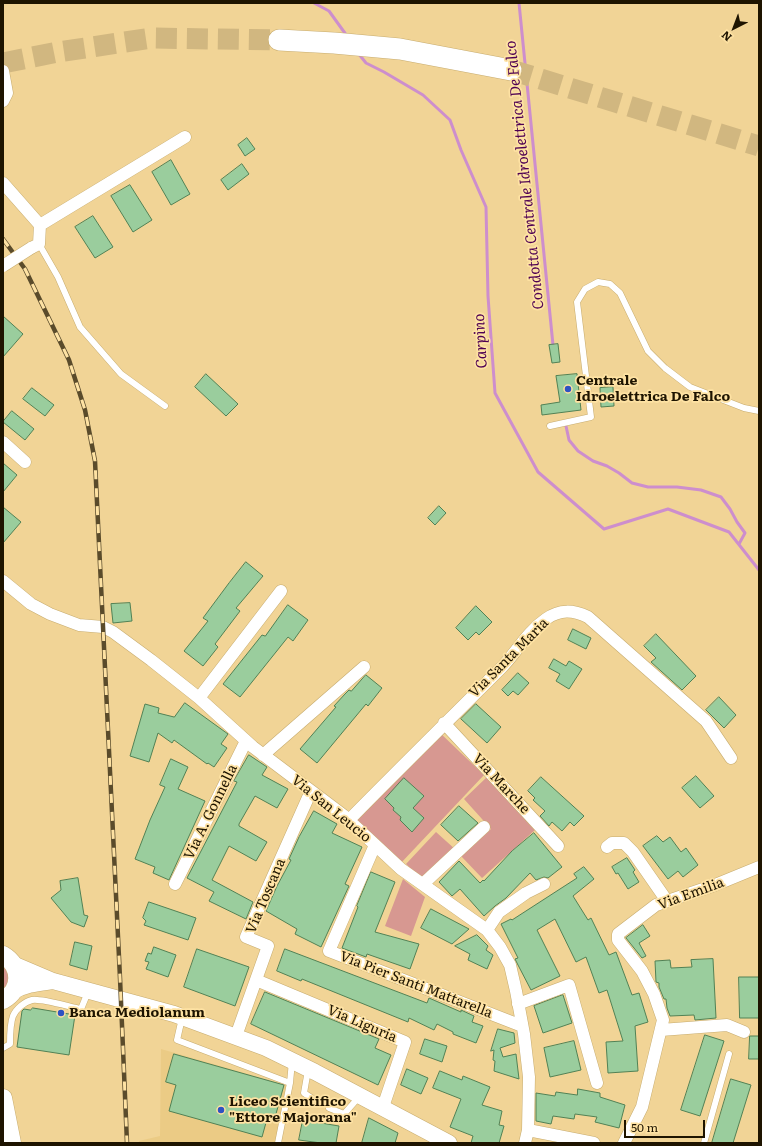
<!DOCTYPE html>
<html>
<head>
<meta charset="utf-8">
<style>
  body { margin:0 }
  #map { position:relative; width:762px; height:1146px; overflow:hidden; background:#f1d496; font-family:Literata,serif }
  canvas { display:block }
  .frame { position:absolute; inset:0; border:4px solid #1e1400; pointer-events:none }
  .north { position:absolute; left:714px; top:8px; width:40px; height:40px; -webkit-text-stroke:3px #fee2a3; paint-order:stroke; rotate:222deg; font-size:11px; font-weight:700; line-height:16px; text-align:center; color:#1e1400 }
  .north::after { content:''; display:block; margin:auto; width:14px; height:18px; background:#1e1400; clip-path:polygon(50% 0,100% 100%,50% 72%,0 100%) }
  .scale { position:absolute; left:624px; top:1120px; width:81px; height:18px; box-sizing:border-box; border:2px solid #1e1400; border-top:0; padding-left:5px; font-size:12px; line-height:14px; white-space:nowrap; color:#1e1400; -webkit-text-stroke:3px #fee2a3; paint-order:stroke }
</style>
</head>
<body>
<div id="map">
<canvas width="762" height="1146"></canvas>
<div class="frame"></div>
<div class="north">N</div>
<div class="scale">50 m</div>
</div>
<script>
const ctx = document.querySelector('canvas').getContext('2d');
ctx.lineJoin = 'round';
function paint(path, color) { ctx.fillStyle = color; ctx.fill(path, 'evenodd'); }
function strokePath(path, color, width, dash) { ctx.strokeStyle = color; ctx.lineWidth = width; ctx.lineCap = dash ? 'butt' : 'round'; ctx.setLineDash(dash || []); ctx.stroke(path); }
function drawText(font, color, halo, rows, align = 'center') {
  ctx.font = font + ' Literata,serif'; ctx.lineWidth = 3.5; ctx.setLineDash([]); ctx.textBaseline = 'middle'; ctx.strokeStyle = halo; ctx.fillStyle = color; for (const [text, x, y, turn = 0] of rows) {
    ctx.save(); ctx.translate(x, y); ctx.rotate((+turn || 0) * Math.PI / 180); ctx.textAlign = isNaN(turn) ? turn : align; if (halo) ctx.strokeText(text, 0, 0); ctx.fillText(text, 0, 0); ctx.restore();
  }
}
paint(new Path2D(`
  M161,1049L286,1085L277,1143H139V1141L160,1136Z`), '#ebcb85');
paint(new Path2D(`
  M438,731L484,775L400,864L353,820Z
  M487,777L535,830L482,878L461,856L491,829L464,799Z
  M436,832L456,850L423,880L406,864Z
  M403,879L425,897L411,936L385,926Z
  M3,962L12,979L3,993Z`), '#d79891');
strokePath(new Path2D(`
  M314,3L329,11L347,36
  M519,3L553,345
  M358,53L366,63L384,72L423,95L450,120L461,150L486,207L488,296L495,393L538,472L604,529L668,509L729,532L759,570
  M566,426L569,440L578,451L593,461L607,466L619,473L632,483L648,487H677L701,490L721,497L730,509L737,522L745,533L739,544`), '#cd8ecd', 3);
const building = new Path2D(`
  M247,138L255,149L245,156L238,145Z
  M171,160L190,194L171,205L152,172Z
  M242,164L249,174L228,190L221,180Z
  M130,185L152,220L133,232L111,196Z
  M93,216L113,247L95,258L75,227Z
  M3,316L23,334L3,357Z
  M558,344L560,362L552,363L549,345Z
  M206,374L238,404L226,416L195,387Z
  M577,374L581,410L542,415L541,405L560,402L556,376Z
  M613,387L614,406L601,407L600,388Z
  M32,388L54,405L45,416L23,399Z
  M12,411L34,429L25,440L3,422Z
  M3,463L17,475L3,492Z
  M439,506L446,513L435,525L428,518Z
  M3,507L21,522L3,543Z
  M246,562L263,576L236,608L240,611L215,644L218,647L203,666L184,651L208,621L203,618L229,583Z
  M130,603L132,621L113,623L111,604Z
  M288,605L308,620L293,641L288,637L240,697L223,684L262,635L265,636Z
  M476,606L492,622L479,635L476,632L468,640L456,628Z
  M573,629L591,638L586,649L568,640Z
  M656,634L696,676L682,690L651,662L656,658L644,646Z
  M554,659L566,666L569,661L582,669L569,689L556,681L560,674L549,668Z
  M518,673L529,683L518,695L513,691L508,696L502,690Z
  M366,675L382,688L368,706L366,704L317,763L300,749L336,707L334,706L345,694L349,690L351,691Z
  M719,697L736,715L724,728L706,710Z
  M185,703L228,734L221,744L227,748L214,767L208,763L207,764L174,740L172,743L158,733L149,762L130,756L145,704L159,708L158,713L174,717Z
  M476,704L501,727L487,743L461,719Z
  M249,755L267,767L262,775L288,789L277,808L255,796L239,824V826L267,842L256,861L229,846L212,880L253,902L246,919L209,901L214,892L187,878L237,782L234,781Z
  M171,759L188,767L178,789L205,801L169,880L153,873L155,867L135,859L150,820L165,787L160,785Z
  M696,776L714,796L700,808L682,788Z
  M541,777L584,816L574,826L570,822L562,831L552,822L549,826L540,816L545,811L533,800L535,798L528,791Z
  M404,778L424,796L413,808L424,818L412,832L400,820L401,817L393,810L394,808L385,799Z
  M459,806L478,823L458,841L441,825Z
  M314,811L337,824L332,833L362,847L345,884L349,886L321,947L295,934L297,929L266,911L277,886L291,860L289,859L299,837Z
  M534,833L562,867L548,878L544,877L536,880L530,873L506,898L495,906L484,916L460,889L452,896L439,882L459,861L480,883L483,880L484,881L512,851Z
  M657,836L663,842L670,837L681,852L686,848L698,865L683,877L678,871L668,879L643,846Z
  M627,858L635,870L633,872L639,882L628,889L618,873L616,874L612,867Z
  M584,867L594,879L573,896L588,920L591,918L609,955L616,952L632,995L639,993L648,1022L635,1026L638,1071L608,1073L606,1042L623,1041L607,990L599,993L586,957L576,962L555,919L537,930L560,976L531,990L518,965L515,959L518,958L501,924L511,919L512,920L577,878L574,874Z
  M371,872L395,882L375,932L419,944L410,969L367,954L366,957L342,948L358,907L357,906Z
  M78,878L84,915L88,916L84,927L71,922L51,898L61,890L60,881Z
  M149,902L196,918L188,940L144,925L146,921L143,918Z
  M431,909L469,929L452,944L421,928Z
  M643,925L650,936L639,943L646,956L642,958L626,938Z
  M477,935L488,946L486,950L493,955L487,969L468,960L470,954L455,946Z
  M75,942L92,946L87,970L70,965Z
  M154,947L176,955L168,977L146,969L149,962L145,961L148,953L151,954Z
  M197,949L249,967L235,1006L184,987Z
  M285,949L427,1003L429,998L461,1012V1010L474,1016L472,1022L483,1026L476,1043L453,1034V1032L437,1024L434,1030L409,1018L408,1022L302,979L301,981L277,971Z
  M713,959L716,1018L695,1020L694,1015L670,1016L667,1008L666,999H664L659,987V983L656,982L655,961L670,960L671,968L692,967L691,960Z
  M739,977H759V1018H740Z
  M265,992L379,1039L375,1048L391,1055L378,1085L251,1024Z
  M563,995L572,1023L543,1033L534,1006Z
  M33,1008L75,1015L69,1055L17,1047L22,1011L24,1009L30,1010Z
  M498,1029L514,1033L515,1043L500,1048L503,1057L516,1054L519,1079L494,1071L495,1061L493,1060L494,1050L491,1051Z
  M705,1035L724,1041L700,1116L681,1110Z
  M750,1036H759V1059H749Z
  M425,1039L447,1046L442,1062L420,1054Z
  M574,1041L581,1070L550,1077L544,1048Z
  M174,1054L284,1085L274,1121L267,1119L262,1137L169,1111L176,1085L166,1082Z
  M407,1069L428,1078L421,1094L401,1085Z
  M440,1071L462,1080L463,1076L490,1087L482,1105L502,1111L499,1125L504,1126L499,1143H471L473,1136L450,1127L461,1099L433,1088Z
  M731,1079L751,1085L733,1143H712Z
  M578,1089L600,1093V1097L625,1105L619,1128L595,1122L597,1117L575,1114L574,1119L553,1116L551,1124L536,1121V1093L555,1096L556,1092L577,1095Z
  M369,1118L398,1133L395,1143H362Z
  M303,1120L339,1126L336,1143H321L299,1140Z`);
paint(building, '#9acd9d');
strokePath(building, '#518155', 1);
strokePath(new Path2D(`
  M3,63L58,52L152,38L279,40
  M511,70L759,146`), '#d1b780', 21, [21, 10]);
const lane = new Path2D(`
  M39,244L58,277L80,327L121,374L165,406
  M550,426L591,417L577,302L585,289L598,282L610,284L620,293L648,351L665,368L690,387L744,408L759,411
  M182,1018L177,1040L290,1083L292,1061
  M3,1048L10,1044C10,1035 10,1024 13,1016C16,1009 24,1002 32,1000C41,998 70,1007 81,1009L88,992
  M308,1070L304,1093L313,1099
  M329,1108L344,1114L359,1097
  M278,1143L290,1083
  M704,1143L729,1054`);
const street = new Path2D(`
  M3,71L7,93L3,101
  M3,183L40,225L39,244L31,248
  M40,225L185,137
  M3,442L25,462
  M3,581L31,604L50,614L79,625L103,627L113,632L151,660L199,698L253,747L343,815L401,869L487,930L500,947L510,965L516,991L524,1034L529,1077L528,1130L525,1143
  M199,698L281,591
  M444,723L558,846
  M263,755L364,667
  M348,821C399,769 450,719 501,668C516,653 527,632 546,619C560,609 573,610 588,617L706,721L731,758
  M375,845L329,951L522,1026
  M607,847L612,843H624L633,852L667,901
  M175,884L246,741
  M423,884L484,827
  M487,930L499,912L526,893L544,884
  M256,980L405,1042L383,1107
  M518,1004L569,985L597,1083
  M661,1030L727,1025L744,1032
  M236,1036L268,946L246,937L311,791
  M528,1130L594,1143
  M624,1143L642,1107L663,1020L654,994L642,971L618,940V934L656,905L715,885L759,867`);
const secondary = new Path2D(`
  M13,964L53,981L174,1014L266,1048L315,1072L449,1143
  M12,992C25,984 39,983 53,981`);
const primary = new Path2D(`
  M3,955C22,966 22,990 3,1000
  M3,1098L12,1143`);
const highway = new Path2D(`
  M279,40L334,43L400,49L511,70`);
strokePath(lane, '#c7ac6f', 7);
strokePath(street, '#c7ac6f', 13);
strokePath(secondary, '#c7ac6f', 17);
strokePath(primary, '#c7ac6f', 19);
strokePath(highway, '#c7ac6f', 22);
strokePath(lane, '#fff', 6);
strokePath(street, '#fff', 12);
strokePath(secondary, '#fff', 16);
strokePath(primary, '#fff', 18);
strokePath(highway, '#fff', 21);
const rail = new Path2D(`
  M3,239L25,269L69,360L85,410L95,461L120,978L127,1143`);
strokePath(rail, '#5a4b2b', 4.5);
strokePath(rail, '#fee2a3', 3, [9]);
const streetBridge = new Path2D(`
  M3,266L31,248`);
strokePath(streetBridge, '#c7ac6f', 13, []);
strokePath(streetBridge, '#fff', 12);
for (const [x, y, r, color] of [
  [568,389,4,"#2e52c2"],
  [61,1013,4,"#2e52c2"],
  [221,1110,4,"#2e52c2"]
]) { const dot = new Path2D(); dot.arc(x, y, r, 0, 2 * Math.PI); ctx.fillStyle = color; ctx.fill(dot); strokePath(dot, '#fee2a3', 1.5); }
drawText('bold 14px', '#1e1400', '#fee2a3', [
  ["Centrale",576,381],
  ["Idroelettrica De Falco",576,397],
  ["Banca Mediolanum",69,1013],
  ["Liceo Scientifico",229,1102],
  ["\"Ettore Majorana\"",229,1118]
], 'left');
drawText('14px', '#1e1400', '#fee2a3', [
  ["Via Santa Maria",509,658,-45],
  ["Via Marche",501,784,47],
  ["Via San Leucio",331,809,39],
  ["Via A. Gonnella",211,812,-64],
  ["Via Emilia",691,894,-20],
  ["Via Toscana",266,896,-67],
  ["Via Pier Santi Mattarella",416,985,21],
  ["Via Liguria",362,1024,23]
]);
drawText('italic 15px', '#4e0052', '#fee2a3', [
  ["Condotta Centrale Idroelettrica De Falco",525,175,-96],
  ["Carpino",481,341,-93]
]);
</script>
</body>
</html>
